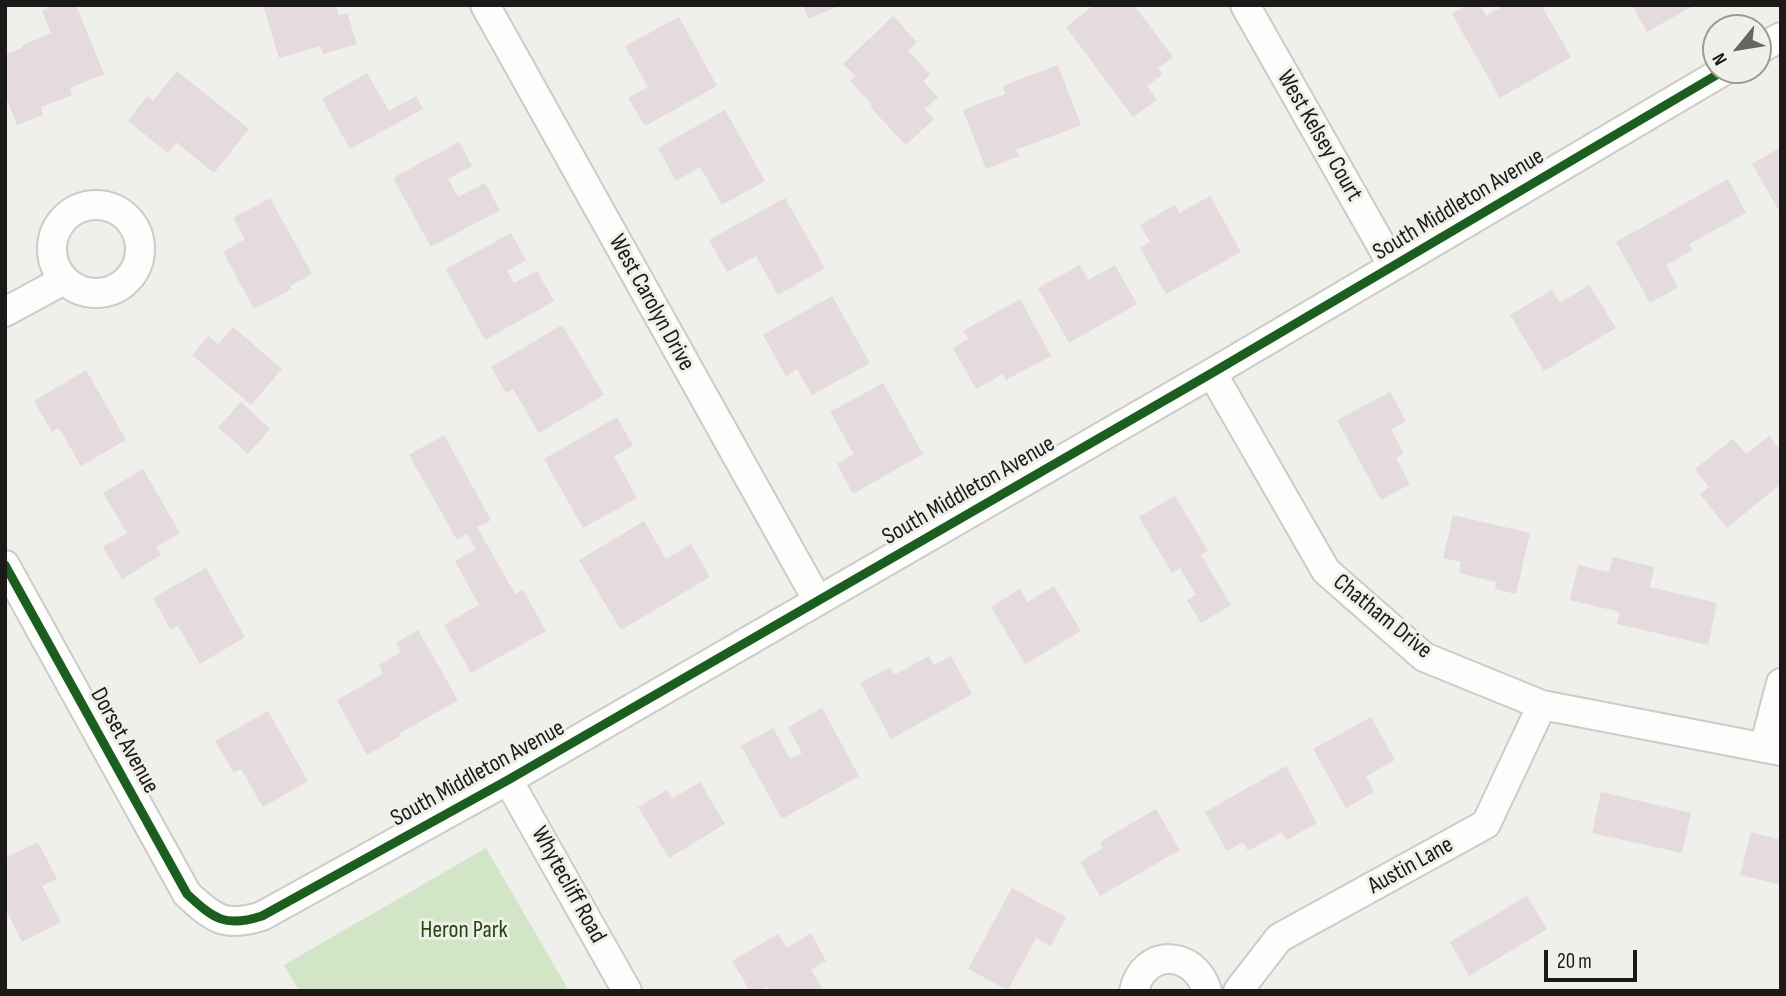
<!DOCTYPE html>
<html>
<head>
<meta charset="utf-8">
<style>
  body { margin:0 }
  #map { position:relative; width:1786px; height:996px; overflow:hidden; background:#efefec; font-family:"Sofia Sans Condensed",sans-serif }
  canvas { display:block }
  .frame { position:absolute; inset:0; border:7px solid #1b1a19; pointer-events:none }
  .north { position:absolute; left:1702px; top:14px; width:70px; height:70px; box-sizing:border-box; background:#f0f0eb; border:2px solid #9b9a97; border-radius:50%; rotate:240deg; font-size:19px; font-weight:700; line-height:28px; text-align:center; color:#1b1a19 }
  .north::after { content:''; display:block; margin:auto; width:24px; height:32px; background:#656563; clip-path:polygon(50% 0,100% 100%,50% 72%,0 100%) }
  .scale { position:absolute; left:1544px; top:950px; width:93px; height:32px; box-sizing:border-box; border:4px solid #1b1a19; border-top:0; padding-left:9px; font-size:21px; line-height:24px; white-space:nowrap; color:#1b1a19; -webkit-text-stroke:5px #f0f0eb; paint-order:stroke }
</style>
</head>
<body>
<div id="map">
<canvas width="1786" height="996"></canvas>
<div class="frame"></div>
<div class="north">N</div>
<div class="scale">20 m</div>
</div>
<script>
const ctx = document.querySelector('canvas').getContext('2d');
ctx.lineJoin = 'round';
function paint(path, color) { ctx.fillStyle = color; ctx.fill(path, 'evenodd'); }
function strokePath(path, color, width, dash) { ctx.strokeStyle = color; ctx.lineWidth = width; ctx.lineCap = dash ? 'butt' : 'round'; ctx.setLineDash(dash || []); ctx.stroke(path); }
function drawText(font, color, halo, rows, align = 'center') {
  ctx.font = font + ' "Sofia Sans Condensed",sans-serif'; ctx.lineWidth = 6; ctx.setLineDash([]); ctx.textBaseline = 'middle'; ctx.strokeStyle = halo; ctx.fillStyle = color; for (const [text, x, y, turn = 0] of rows) {
    ctx.save(); ctx.translate(x, y); ctx.rotate((+turn || 0) * Math.PI / 180); ctx.textAlign = isNaN(turn) ? turn : align; if (halo) ctx.strokeText(text, 0, 0); ctx.fillText(text, 0, 0); ctx.restore();
  }
}
paint(new Path2D(`
  M486,848L569,991H299L284,965Z`), '#d2e5c7');
paint(new Path2D(`
  M55,5H76L104,74L70,88L72,95L41,107L43,115L17,125L5,95V55L22,48L21,46L51,33L42,11Z
  M263,5H336L339,16L347,13L357,44L323,54L320,46L279,58Z
  M803,5H841L808,19Z
  M1094,5H1134L1173,57L1158,68L1163,74L1147,86L1157,100L1133,117L1066,27Z
  M1467,5H1480L1486,16L1505,5H1541L1571,57L1500,98L1452,14Z
  M1632,5H1695L1647,32Z
  M893,16L917,42L908,51L930,74L923,81L938,97L925,109L934,119L906,145L870,107L872,104L850,81L856,76L843,64Z
  M679,17L717,86L645,126L628,98L648,87L625,46Z
  M1058,65L1081,125L1016,150L1019,156L986,169L963,110L1005,94L1003,86Z
  M177,71L249,129L214,173L176,142L168,153L128,121L147,96L153,101Z
  M367,73L389,111L416,96L423,109L350,149L322,99Z
  M725,110L765,181L722,205L700,167L676,181L658,148Z
  M459,142L472,166L448,179L458,197L485,183L500,210L431,247L393,178Z
  M1781,147V214L1752,164Z
  M1728,179L1746,213L1689,244L1693,250L1666,265L1678,287L1650,303L1616,242Z
  M1210,196L1241,252L1166,294L1140,248L1150,242L1140,225L1175,205L1179,213Z
  M270,198L312,274L290,286L292,289L254,309L223,252L245,239L233,218Z
  M785,198L825,268L778,295L756,256L727,272L709,240Z
  M511,233L526,260L507,271L514,283L537,271L554,301L485,340L446,269Z
  M1080,265L1088,280L1115,265L1137,304L1069,343L1038,288Z
  M1589,285L1616,328L1544,371L1510,315L1552,290L1560,303Z
  M832,296L870,363L812,395L797,369L786,376L763,335Z
  M1020,299L1051,356L1006,380L1003,374L976,389L953,348L969,339L963,331Z
  M562,325L604,395L539,433L513,389L506,393L491,367Z
  M233,327L282,369L251,405L192,355L208,336L218,344Z
  M86,370L126,440L81,466L59,428L52,432L34,401Z
  M883,383L923,454L853,494L837,464L854,454L830,412Z
  M1390,392L1406,421L1391,430L1404,453L1396,458L1410,484L1381,500L1337,420Z
  M241,402L270,429L248,454L218,427Z
  M617,417L633,446L614,456L637,498L583,528L544,459Z
  M444,435L491,520L477,527L515,594L523,590L546,631L471,673L444,625L479,605L455,561L476,549L467,534L457,540L409,455Z
  M1769,436L1781,451V484L1727,528L1700,494L1709,487L1695,469L1733,439L1746,454Z
  M143,469L180,533L156,547L161,555L122,579L103,547L127,533L103,493Z
  M1175,496L1208,551L1201,555L1231,605L1201,623L1187,600L1196,595L1180,568L1172,573L1139,517Z
  M1453,515L1530,533L1516,594L1495,589L1496,582L1459,573L1461,562L1443,558Z
  M644,521L666,559L691,544L710,577L621,630L579,560Z
  M1613,557L1654,567L1650,587L1717,603L1708,645L1617,624L1620,612L1570,600L1578,565L1609,572Z
  M206,568L245,637L200,664L178,626L171,630L153,598Z
  M1054,586L1081,631L1025,664L991,607L1020,589L1027,602Z
  M418,630L458,700L399,734L400,736L367,755L337,700L383,674L379,665L401,652L396,643Z
  M929,656L934,665L951,656L972,694L891,739L860,683L890,667L894,675Z
  M822,708L859,776L782,819L741,746L773,728L790,759L802,753L788,727Z
  M268,711L308,781L263,807L241,769L234,773L215,741Z
  M1371,717L1395,760L1366,776L1374,792L1346,808L1313,749Z
  M1286,766L1317,823L1286,840L1282,832L1248,851L1243,842L1227,851L1205,812Z
  M700,782L725,824L669,858L638,807L667,790L672,799Z
  M1601,792L1691,813L1682,853L1592,833Z
  M1156,809L1180,850L1100,896L1080,862L1103,848L1100,842Z
  M1751,832L1781,840V885L1740,875Z
  M38,842L57,879L42,886L61,922L22,942L5,908V858Z
  M1012,888L1066,917L1051,946L1036,938L1008,990L968,969Z
  M1527,896L1547,929L1469,976L1450,942Z
  M811,933L826,961L811,970L824,991H769L767,987L760,991H750L732,961L778,934L787,948Z`), '#e5dadd');
const minor = new Path2D(`
  M485,5L818,601
  M1245,5L1393,266
  M1758,50L1781,37
  M52 249a44 44 0 1 1 88 0a44 44 0 1 1-88 0Z
  M5,312L64,280
  M1212,373L1326,571L1424,657L1542,705L1781,751
  M5,565L187,894C214,919 225,928 262,916L508,780L1212,373L1725,70
  M1764,748L1781,683
  M508,780L627,991
  M1134,991C1143,948 1195,949 1207,991
  M1238,991L1279,938L1486,824L1542,705`);
strokePath(minor, '#cbcbc9', 32);
strokePath(minor, '#fdfdfc', 28);
strokePath(new Path2D(`
  M5,565L187,894C214,919 225,928 262,916L508,780L1212,373L1725,70`), '#1b5e20', 9);
drawText('24px', '#1b1a19', '#f0f0eb', [
  ["West Kelsey Court",1319,136,60],
  ["South Middleton Avenue",1459,205,-31],
  ["West Carolyn Drive",651,303,61],
  ["South Middleton Avenue",969,491,-30],
  ["Chatham Drive",1382,617,39],
  ["Dorset Avenue",124,741,61],
  ["South Middleton Avenue",478,774,-29],
  ["Austin Lane",1411,866,-29],
  ["Whytecliff Road",568,885,61]
]);
drawText('24px', '#24440c', '#f0f0eb', [
  ["Heron Park",464,931]
]);
</script>
</body>
</html>
